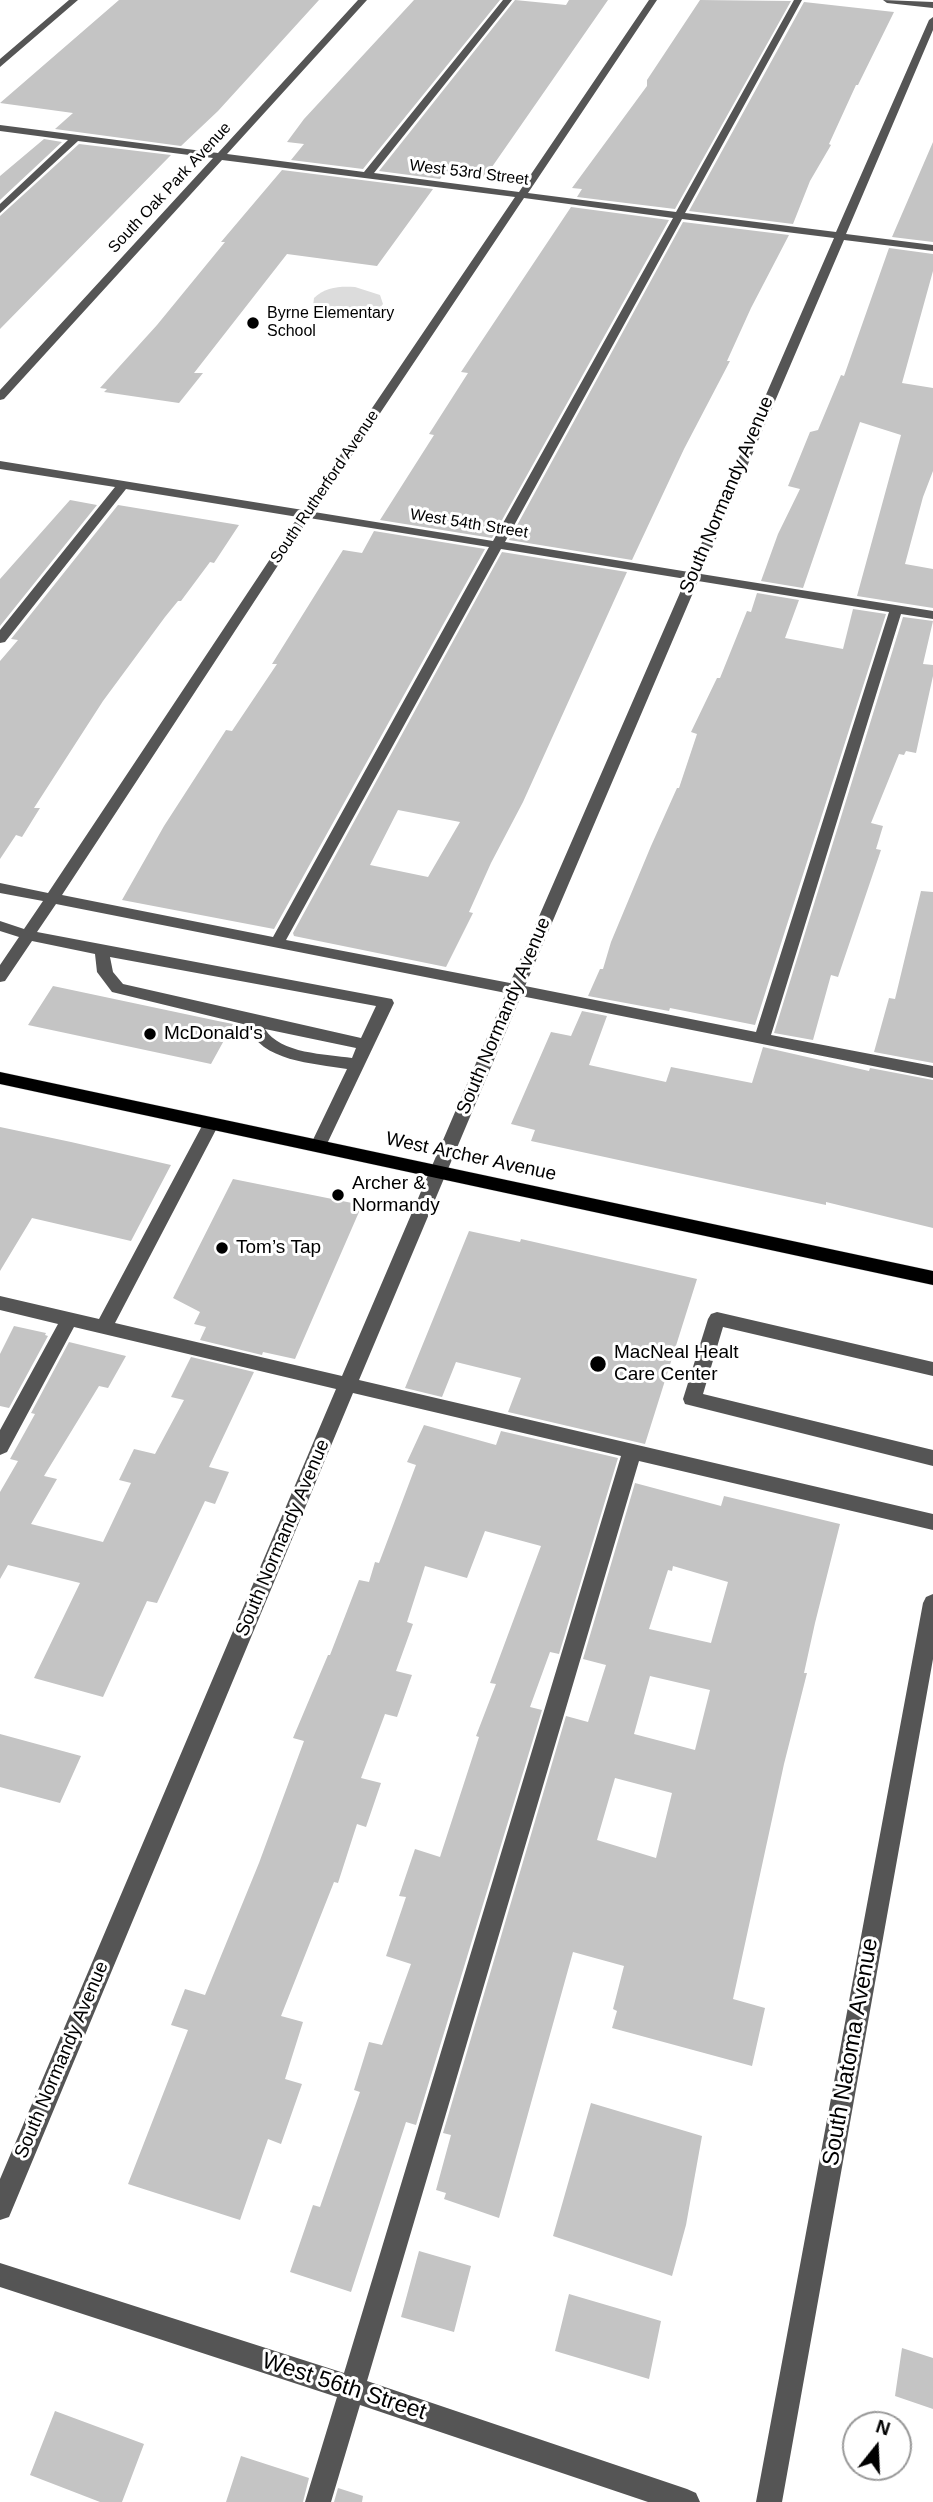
<!DOCTYPE html>
<html>
<head>
<meta charset="utf-8">
<style>
  body { margin:0 }
  #map { position:relative; width:933px; height:2502px; overflow:hidden; background:#fff; font-family:Helvetica,sans-serif }
  canvas { display:block }
  .north { position:absolute; left:842px; top:2411px; width:70px; height:70px; box-sizing:border-box; background:#fff; border:2px solid #999; border-radius:50%; rotate:18deg; font-size:19px; font-weight:700; line-height:28px; text-align:center; color:#000 }
  .north::after { content:''; display:block; margin:auto; width:24px; height:32px; background:#000; clip-path:polygon(50% 0,100% 100%,50% 72%,0 100%) }
</style>
</head>
<body>
<div id="map">
<canvas width="933" height="2502"></canvas>
<div class="north">N</div>
</div>
<script>
const ctx = document.querySelector('canvas').getContext('2d');
ctx.lineJoin = 'round';
function paint(path, color) { ctx.fillStyle = color; ctx.fill(path, 'evenodd'); }
function strokePath(path, color, width, dash) { ctx.strokeStyle = color; ctx.lineWidth = width; ctx.lineCap = dash ? 'butt' : 'round'; ctx.setLineDash(dash || []); ctx.stroke(path); }
function drawText(font, color, halo, rows, align = 'center') {
  ctx.font = font + ' Helvetica,sans-serif'; ctx.lineWidth = 6; ctx.setLineDash([]); ctx.textBaseline = 'middle'; ctx.strokeStyle = halo; ctx.fillStyle = color; for (const [text, x, y, turn = 0] of rows) {
    ctx.save(); ctx.translate(x, y); ctx.rotate((+turn || 0) * Math.PI / 180); ctx.textAlign = isNaN(turn) ? turn : align; if (halo) ctx.strokeText(text, 0, 0); ctx.fillText(text, 0, 0); ctx.restore();
  }
}
paint(new Path2D(`
  M355,287L380,295L383,304C370,324 329,323 313,307L314,298C325,287 340,286 355,287Z`), '#dcdcdc');
paint(new Path2D(`
  M119,0H319L218,111L181,146L55,129L73,113L0,103Z
  M414,0H500L363,169L291,160L304,144L287,142L304,119Z
  M515,0L566,5L569,0H608L485,177L445,172L440,179L379,171Z
  M700,0L791,1L675,209L577,197L582,189L572,188L647,86V80Z
  M804,2L894,12L858,85H856L829,144L831,145L810,181L793,224L689,211Z
  M44,139L62,142L0,200V176Z
  M933,142V242L892,237Z
  M79,144L171,155L0,329V216Z
  M282,170L433,189L377,266L287,254L194,373H203L179,403L104,392L107,389L100,388L157,325L225,242H221Z
  M571,207L669,220L492,538L380,520L434,435L429,434L468,373L461,372Z
  M683,222L789,235L751,308L727,361H730L684,449L632,560L509,540Z
  M889,248L933,254V271L902,383L933,388V471L923,497L905,564L933,569V608L857,596L901,435L860,422L803,588L761,581L778,534L800,489L788,486L810,432L818,430L841,375L844,376Z
  M70,500L97,505L0,626V579Z
  M118,505L239,525L214,563L210,562L181,601H178L165,617L103,701L34,808H40L22,837L16,835L0,859V661L18,640L11,639Z
  M374,531L485,549L274,929L122,900L164,826L226,730L232,731L277,664H272L343,550L362,553Z
  M502,552L627,572L523,802L491,863L469,912L473,913L446,967L294,936L293,933ZM398,810L460,822L428,877L370,865Z
  M757,593L799,600L785,638L843,649L853,609L886,614L755,1025L670,1008L669,1011L588,996L600,969H603L611,942L651,846L677,788H679L697,734L691,732L717,678H720L747,611L751,612Z
  M903,617L933,621L923,664L933,665V676L916,753L906,751L904,755L899,754L871,823L883,826L876,849L881,850L838,977L831,975L813,1040L774,1033Z
  M921,891L933,892V1063L874,1052L889,998L895,999Z
  M53,986L218,1021L233,1024L211,1064L28,1025Z
  M582,1011L607,1016L589,1065L666,1082L671,1067L752,1083L763,1047L869,1071L870,1068L933,1080V1228L826,1202V1205L531,1141L535,1130L511,1124L551,1032L571,1036Z
  M0,1127L71,1142L171,1165L131,1241L32,1218L0,1271Z
  M233,1179L362,1205L295,1359L263,1352L262,1355L200,1340L206,1327L194,1324L200,1312L173,1298Z
  M469,1231L520,1242L521,1239L697,1279L645,1444L508,1412L521,1378L456,1362L442,1397L405,1388Z
  M14,1326L46,1333L45,1335L48,1336L9,1408L0,1406V1354Z
  M69,1342L126,1356L108,1388L99,1386L44,1476L57,1479L31,1524L103,1542L131,1483L119,1480L134,1449L155,1454L184,1400L171,1397L191,1357L254,1372L209,1467L229,1472L215,1504L205,1501L157,1603L147,1601L103,1697L34,1678L80,1583L8,1565L0,1579V1492L18,1461L10,1459L35,1414L31,1413Z
  M424,1425L496,1445L501,1431L618,1458L559,1654L550,1652L530,1707L542,1710L416,2125L406,2122L351,2292L290,2272L313,2205L320,2207L360,2092L354,2090L369,2042L382,2045L411,1964L386,1956L406,1897L399,1896L415,1849L440,1857L479,1737L476,1736L496,1684L490,1683L541,1546L485,1531L467,1578L425,1566L407,1622L413,1624L396,1671L412,1675L397,1717L385,1714L361,1778L381,1783L366,1827L357,1824L338,1883L334,1882L281,2016L303,2022L285,2079L302,2084L281,2144L268,2139L240,2220L128,2184L188,2030L171,2025L185,1989L205,1995L259,1863L304,1741L293,1738L328,1655H330L359,1580L369,1582L375,1562L379,1563L416,1465L407,1462Z
  M635,1483L721,1506L724,1496L840,1524L815,1623L804,1673H807L784,1764L733,1999L765,2008L752,2066L612,2028L617,2011L613,2009L624,1966L573,1952L499,2218L444,2199L446,2193L436,2190L451,2135L443,2133L566,1716L588,1722L606,1665L583,1659ZM673,1566L728,1582L711,1643L649,1629L668,1570L672,1571ZM650,1676L710,1690L695,1750L634,1734ZM615,1778L672,1793L656,1858L597,1840Z
  M0,1734L81,1756L60,1803L0,1787Z
  M591,2103L702,2136L686,2225L672,2276L553,2236Z
  M419,2251L471,2266L454,2332L401,2317Z
  M569,2294L661,2321L649,2379L555,2351Z
  M902,2348L933,2358V2409L895,2396Z
  M55,2411L144,2444L122,2502H100L30,2475Z
  M241,2456L309,2478L303,2502H226Z
  M338,2488L363,2496L362,2502H334Z`), '#c4c4c4');
const major = new Path2D(`
  M0,1072L933,1271V1285L0,1084Z`);
strokePath(major, '#dbdbdb', 1);
paint(new Path2D(`
  M69,0H78L0,67V59Z
  M358,0H367L227,154L364,172L503,0H512L374,173L519,192L649,0H657L528,193L676,212L794,0H802L685,213L836,232L929,20L933,17V30L846,234L933,245V251L844,240L701,574L933,611V619L901,614L771,1035L933,1066V1078L521,996L359,1380L933,1514V1530L639,1461L367,2381L687,2489L696,2493L700,2502H648L360,2405L331,2502H305L337,2397L0,2287V2263L344,2373L621,1456L353,1393L9,2217L0,2220V2179L336,1389L74,1327L7,1452L0,1455V1430L58,1324L0,1310V1296L99,1319L203,1124L211,1118L219,1124L115,1323L342,1376L506,993L56,904L37,932L392,999L394,1003L326,1146L318,1152L310,1146L347,1069C313,1063 261,1062 247,1025L112,992L97,972L95,954L32,941L5,981L0,982V965L19,937L0,931V921L24,929L43,901L0,893V883L48,893L298,517L126,489L5,642L0,643V630L115,487L0,469V461L303,510L515,197L222,160L4,399L0,400V390L213,158L78,141L0,213V204L68,140L0,131V125L218,153ZM524,198L673,218L493,541L314,512ZM682,219L834,238L689,572L505,542ZM309,518L489,547L273,937L62,895ZM501,549L686,579L510,983L286,940ZM698,581L889,612L756,1032L525,986ZM110,957L376,1006L361,1038L123,984L113,972ZM265,1029L356,1048L352,1058C326,1054 280,1054 265,1029Z
  M883,0L933,2V8L887,3Z
  M717,1312L933,1362V1376L723,1327L703,1394L933,1450V1466L685,1404L683,1399L708,1319L711,1314Z
  M933,1594V1659L782,2502H756L923,1603L926,1597Z`), '#555');
paint(major, '#000');
for (const [x, y, r, color] of [
  [253,323,7,"#000"],
  [150,1034,7,"#000"],
  [338,1195,7,"#000"],
  [222,1248,7,"#000"],
  [598,1364,9,"#000"]
]) { const dot = new Path2D(); dot.arc(x, y, r, 0, 2 * Math.PI); ctx.fillStyle = color; ctx.fill(dot); strokePath(dot, '#fff', 2.5); }
drawText('16px', '#000', '#fff', [
  ["West 53rd Street",469,173,7],
  ["South Oak Park Avenue",170,188,-47],
  ["South Rutherford Avenue",325,487,-56],
  ["West 54th Street",469,524,9]
]);
drawText('16px', '#000', '#fff', [
  ["Byrne Elementary",267,314],
  ["School",267,332]
], 'left');
drawText('19px', '#000', '#fff', [
  ["South Normandy Avenue",727,495,-67],
  ["South Normandy Avenue",504,1016,-67],
  ["West Archer Avenue",471,1157,12],
  ["South Normandy Avenue",283,1538,-67],
  ["South Normandy Avenue",62,2060,-67]
]);
drawText('19px', '#000', '#fff', [
  ["McDonald's",164,1034],
  ["Archer &",352,1184],
  ["Normandy",352,1206],
  ["Tom’s Tap",236,1248],
  ["MacNeal Healt",614,1353],
  ["Care Center",614,1375]
], 'left');
drawText('23px', '#000', '#fff', [
  ["South Natoma Avenue",851,2052,-80],
  ["West 56th Street",344,2387,18]
]);
</script>
</body>
</html>
